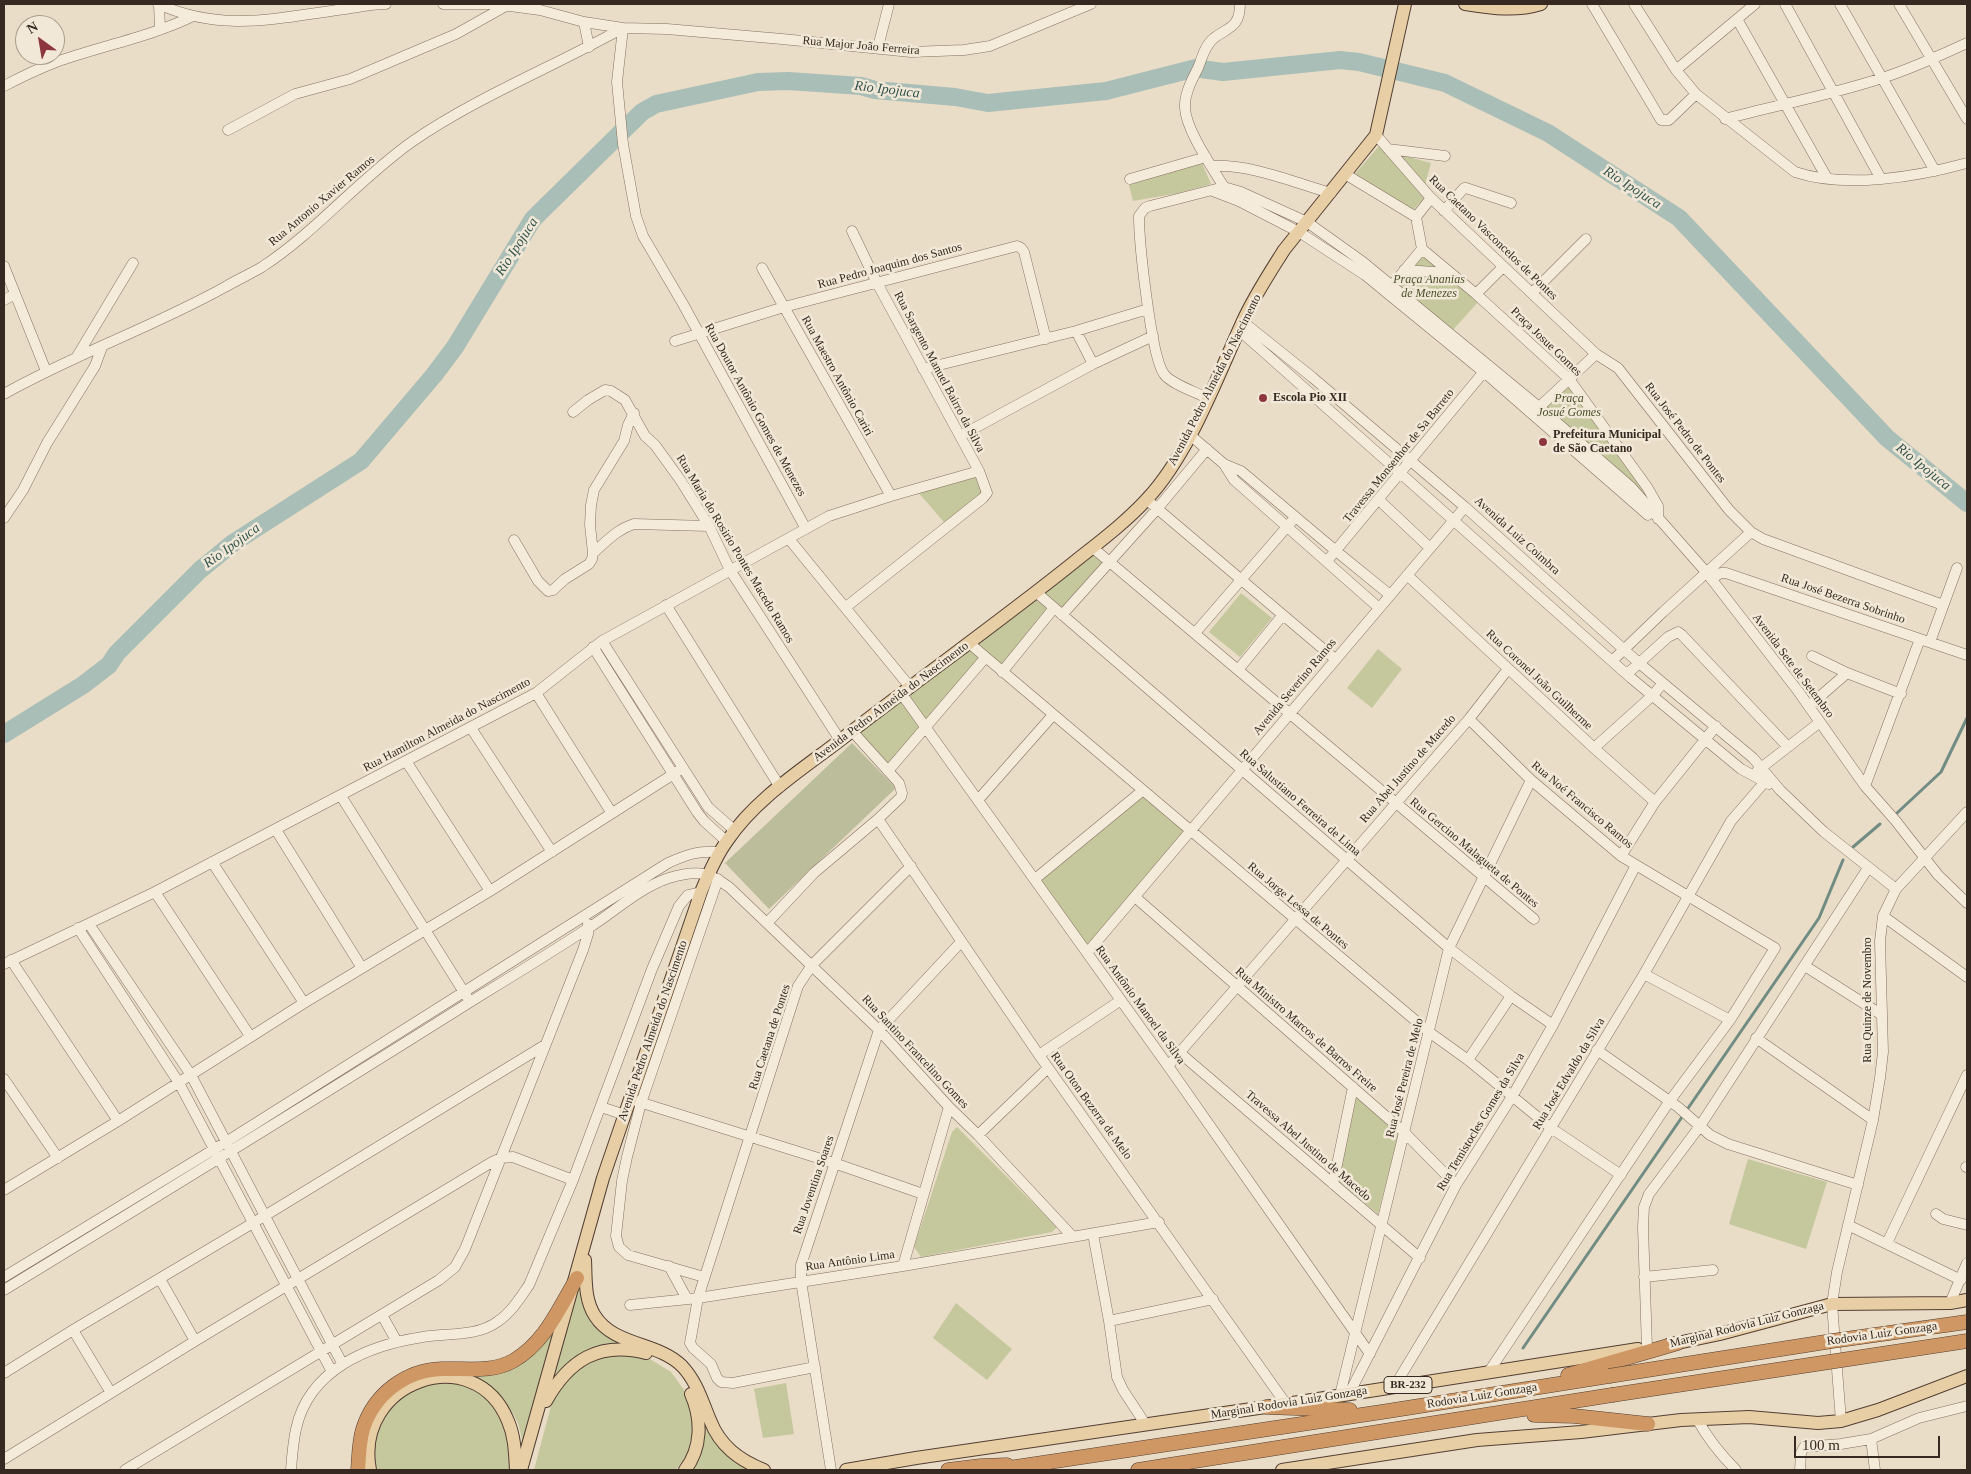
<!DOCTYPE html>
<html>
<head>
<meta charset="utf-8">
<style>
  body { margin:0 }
  #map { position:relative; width:1971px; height:1474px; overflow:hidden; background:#eaddc8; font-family:"Times New Roman",serif }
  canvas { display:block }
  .frame { position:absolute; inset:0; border:5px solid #362921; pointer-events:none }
  .north { position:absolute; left:15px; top:15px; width:50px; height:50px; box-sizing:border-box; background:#f2e8d7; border:1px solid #a79c8e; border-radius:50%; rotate:328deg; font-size:14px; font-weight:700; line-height:20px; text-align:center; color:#362921 }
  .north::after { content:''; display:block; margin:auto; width:18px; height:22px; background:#8c363d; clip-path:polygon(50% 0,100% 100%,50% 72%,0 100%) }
  .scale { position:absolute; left:1794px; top:1436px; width:146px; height:22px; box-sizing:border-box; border:2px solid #362921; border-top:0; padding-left:6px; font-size:15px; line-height:18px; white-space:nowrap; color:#362921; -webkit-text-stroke:4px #f2e8d7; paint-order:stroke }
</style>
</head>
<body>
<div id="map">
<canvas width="1971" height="1474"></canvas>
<div class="frame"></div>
<div class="north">N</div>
<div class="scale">100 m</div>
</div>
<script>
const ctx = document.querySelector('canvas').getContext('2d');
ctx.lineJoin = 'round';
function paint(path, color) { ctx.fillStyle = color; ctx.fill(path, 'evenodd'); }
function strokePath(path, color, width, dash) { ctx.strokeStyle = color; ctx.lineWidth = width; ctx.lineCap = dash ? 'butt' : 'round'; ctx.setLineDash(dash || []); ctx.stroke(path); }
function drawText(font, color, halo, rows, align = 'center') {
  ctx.font = font + ' "Times New Roman",serif'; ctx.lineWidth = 5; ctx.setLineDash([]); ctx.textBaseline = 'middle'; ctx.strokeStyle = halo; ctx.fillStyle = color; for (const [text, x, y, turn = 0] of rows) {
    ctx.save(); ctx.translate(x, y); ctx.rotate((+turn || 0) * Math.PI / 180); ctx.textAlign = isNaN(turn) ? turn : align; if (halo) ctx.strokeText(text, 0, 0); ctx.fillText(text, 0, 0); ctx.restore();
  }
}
paint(new Path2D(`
  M1379,146L1425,197L1412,211L1354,175Z
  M1394,153L1431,163L1425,185Z
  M1201,161L1211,184L1179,193L1133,201L1129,185Z
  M1422,254L1479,301L1452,331L1396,287Z
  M1569,377L1652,491L1642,500L1542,406Z
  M983,475L990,490L948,527L918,492Z
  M1092,544L1111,560L1064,615L1056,609L1001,670L987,659L888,771L852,731Z
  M1241,593L1272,618L1240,657L1209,632Z
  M1378,649L1402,669L1372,708L1347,688Z
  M1142,791L1190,831L1087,953L1035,879Z
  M1356,1097L1399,1133L1378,1214L1338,1181Z
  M957,1127L1057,1227L1052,1232L921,1257L914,1247L952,1132Z
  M1748,1159L1827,1182L1806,1249L1729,1224Z
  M581,1278L584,1304L634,1347C591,1343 580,1349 551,1381Z
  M956,1303L1012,1349L987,1380L933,1338Z
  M555,1331L523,1444C521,1436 520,1428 517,1421C507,1399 486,1383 464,1375L528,1357Z
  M614,1354L645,1356L671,1372L687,1394L694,1419L689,1451L676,1470H534L552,1402L572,1374L589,1361Z
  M451,1382L481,1392L500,1413L508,1439L511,1470H376C360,1437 391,1398 420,1384C428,1380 442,1382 451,1382Z
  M786,1383L794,1434L763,1438L754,1389Z
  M699,1402L752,1470H690Z`), '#c5c79d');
paint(new Path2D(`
  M852,743L896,788L769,909L725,863Z`), '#bcbd9b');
strokePath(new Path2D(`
  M1897,813L1941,772L1967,718
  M1853,847L1880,824
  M1523,1348L1819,918L1843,860`), '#708c83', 3);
strokePath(new Path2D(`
  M1201,69L1223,72L1340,60L1359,62L1445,83L1548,133L1679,218L1887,438L1967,503
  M4,734L83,685L109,665L117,653L200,570L233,543L361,461L434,375L455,347L533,219L642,112L656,104L758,82L788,81L861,86L875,90L955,97L988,103L1106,91L1196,68`), '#a9beb6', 18);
const minor = new Path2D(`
  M158,4C223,33 277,18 345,9C359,7 372,4 386,4
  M159,4L160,29
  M443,4H495L540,10L584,22L623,28L667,29L782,39L911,52L964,50L990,46L1091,4
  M1592,4L1661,120H1669L1696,94
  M1634,4L1676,70L1696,94L1795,172C1846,189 1916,177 1967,163
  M1785,4L1881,179
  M1840,4L1935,171
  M1899,4L1967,119
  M1737,19L1827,178
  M584,22L589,47
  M623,28L617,82L623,144L636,216L643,236L683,304L806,529
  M878,47L889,4
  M1676,70L1755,4
  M4,86C21,77 38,69 56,62C101,46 149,37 191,17
  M1725,119C1777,105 1831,95 1882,78C1911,69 1939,56 1967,43
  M228,130L295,94L350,79L456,34L506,6
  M1376,135L1431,198L1596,354L1618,368L1729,510L1751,532L1763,539L1943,605
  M1388,149L1445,156
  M1211,166C1252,164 1292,182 1331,193
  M1345,174L1416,217
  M1130,179L1206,157
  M1213,191L1239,201L1299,232L1365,275L1492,379L1648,515
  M1224,193V187C1212,167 1186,130 1185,108C1184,94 1192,80 1198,68C1202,58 1205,45 1214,38C1229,27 1240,27 1240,4
  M1444,211L1464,188H1466L1511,203
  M1422,249L1476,294L1569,379L1647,487L1658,506V519
  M1422,249L1416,217L1431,198
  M4,266L46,371
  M762,268L891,496
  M1404,270L1450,273
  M1389,289L1422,249
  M1532,293L1586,239
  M1476,294L1503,267
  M4,300L15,294
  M1242,321L1312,377L1465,507L1639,663L1753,758L1780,790L1824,832L1896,889
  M1239,330L1631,678L1741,769L1769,784
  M1076,331L1093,364
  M675,341L784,307L1017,246L1021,248L1024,252L1046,339
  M76,358L133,263
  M923,369L1076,331L1148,309
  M4,394C75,354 153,327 225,287C237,280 250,274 262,267C317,231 359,179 413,141C479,96 553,67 623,28
  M1207,398C1196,392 1171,384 1164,374C1151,357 1139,242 1139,216L1145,208L1150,206L1224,187L1241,192L1307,222L1363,262L1539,407L1631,487L1706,572L1798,691L1865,786L1895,820L1938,875L1967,903
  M1535,411L1596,354
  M573,412L588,400L605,390L611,391L625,400L645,436L655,445L681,481L709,526L730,570L840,740
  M1190,435L1224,464L1234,480L1379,608
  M960,436L1093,364L1153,336
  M1224,464L1241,471L1336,551L1390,595
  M1147,500L1335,659
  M1379,500L1430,548
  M4,518L23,490L47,443L95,366L102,347
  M789,539L910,687
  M514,540L538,581L548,591L553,590L565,579L589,564L592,559L593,553L590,525L591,505L594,490L624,441L628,425L634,413
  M1093,548L1534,919
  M593,553C606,542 617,529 634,524L709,526
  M1327,561L1487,368
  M1407,575L1594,748L1655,802
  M1711,579L1721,573H1726L1967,655
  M1037,593L1449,948L1511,996L1553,1025
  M666,605L780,787
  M846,607L983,498L987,493L979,471L877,283L852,231
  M1062,615L1157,509L1207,449
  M1195,633L1292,521
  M602,641L708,807L734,830
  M1930,642L1957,568
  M969,643L1429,1032L1468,1060L1551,1128L1621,1175
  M593,647L697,812L704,821L726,841
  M1812,656L1847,673L1901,694
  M1612,661L1663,612L1751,532
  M1238,670L1282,616
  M1002,672L1054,608
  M1627,674L1668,637L1678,632L1682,635L1788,747
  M536,693L611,812
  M901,693L1168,1066L1370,1354
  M1809,706L1847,673
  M1469,719L1531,780L1621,856L1775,948L1730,1020L1669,1102L1488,1373
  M471,728L552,852
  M1594,748L1653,695L1663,683
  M406,761L490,891
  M888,771L985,658
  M1757,771L1820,722
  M1865,786L1920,639
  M341,796L467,997
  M978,800L1053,715
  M878,819L1039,1055L1286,1404
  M276,830L362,968
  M1621,856L1655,802L1716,726
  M212,862L304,1003
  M1035,879L1142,791
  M155,892L250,1036
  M1135,897L1405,1133L1456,1185
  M1883,916L1967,977
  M767,923L814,873L878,819L901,797L902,793L899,783L852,731
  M89,924L191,1075L342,1363
  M78,928L179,1083L331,1370
  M1087,953L1465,507
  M11,960L118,1121
  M4,964L155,892L536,693L602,641L829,516L891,496L979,471
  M1805,966L1882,1015
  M1644,974L1730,1020
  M1756,1038L1873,1120
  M1597,1050L1678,1107L1710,1135L1728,1144L1858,1185
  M1180,1053L1420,1258
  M1039,1055L1121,1000
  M1468,1060L1511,996
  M1168,1066L1469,719L1508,669
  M4,1079L58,1158
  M636,1101L834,1163L923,1194
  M601,1107L625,1115
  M978,1135L1048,1068
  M1966,1167H1967
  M1333,1184L1353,1087
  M4,1190L118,1121L304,1003L490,891L683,768
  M1936,1214L1943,1219L1967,1225
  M1848,1225L1961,1280
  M1093,1234L1109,1321L1117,1377L1123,1390L1146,1425
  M1887,1243L1967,1075
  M669,1266L687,1299
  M903,1266L949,1107
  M4,1277L226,1142L668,863C688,854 697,851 719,852
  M704,1277L628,1255L619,1247L616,1236L622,1181L627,1157L641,1103L718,879
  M1644,1277L1713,1270
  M160,1279L195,1341
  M4,1290C163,1193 321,1096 478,997C516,974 553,951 590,927C615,911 641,887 669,878C695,870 707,871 729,887L879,1030L949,1107L978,1135L1073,1237
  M1950,1303L1967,1263
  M630,1305L698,1298L903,1266L1159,1222
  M382,1315L397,1342
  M1109,1321L1213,1299
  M73,1330L111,1393
  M1647,1348L1643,1227L1644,1207L1649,1194L1700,1126L1868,868
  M815,1367L733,1383L721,1382L717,1378L711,1364L693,1348L690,1343L698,1298L798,986L812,965L911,866
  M4,1373L73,1330L253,1223L545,1045
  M1394,1387L1644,974L1731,821L1769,777
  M1349,1394L1456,1185L1513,1095L1553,1025L1636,865
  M1340,1395L1449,948L1531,780
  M1697,1419C1708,1439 1720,1454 1736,1470
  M1841,1421L1832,1304L1837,1272L1873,1120L1880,1078L1883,1052L1880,941L1883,916L1896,889L1967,812
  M1871,1439L1875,1470
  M4,1459L195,1341L492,1162L501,1158L513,1157L573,1180
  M125,1470L439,1280L455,1267L465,1249L583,950L588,934V924
  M291,1470C292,1457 293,1442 296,1429C309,1369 369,1345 423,1337C447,1333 476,1337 497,1322C511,1313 520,1298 529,1285L573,1180L652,969L679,906L688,895L701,892
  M831,1470L801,1281V1265L879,1030L961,942
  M1800,1470L1801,1453L1804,1447L1841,1444L1871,1439L1919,1418L1967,1406`);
const major = new Path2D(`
  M1465,4C1491,8 1515,12 1541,4
  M585,1260C586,1278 584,1299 595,1316C614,1346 658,1342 682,1366C697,1382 702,1401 710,1420C720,1446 739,1460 764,1470
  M1668,1345L1720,1334L1832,1304L1950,1303L1967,1300
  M546,1401C569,1360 599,1341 646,1353
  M370,1470C353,1381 475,1339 508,1421C515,1437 515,1454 516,1470
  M521,1470L603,1178L701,892C708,875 716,856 727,841C756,798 803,769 843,738C919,679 998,623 1073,563C1098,543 1125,523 1147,499C1189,454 1216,380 1242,323C1253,298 1269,274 1284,250L1376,135L1405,4
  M685,1470C702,1448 702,1419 691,1394
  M846,1470L916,1458L1286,1404L1638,1349
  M1282,1470L1477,1440L1581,1432L1681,1420L1749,1417L1818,1423L1841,1421L1878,1410L1967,1376`);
const highway = new Path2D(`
  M1568,1375L1678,1343
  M1266,1407L1350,1410
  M1534,1415L1574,1416L1648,1424
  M358,1470C359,1457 359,1442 363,1429C374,1394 406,1370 442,1369C467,1368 491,1373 513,1361C545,1343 559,1308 577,1278
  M948,1470L981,1466L1007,1465
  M996,1470L1388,1411L1609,1376
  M1138,1470L1612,1395`);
strokePath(minor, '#84705f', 11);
strokePath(major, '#523f33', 14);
strokePath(highway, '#523f33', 15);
strokePath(minor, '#f5ebdb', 10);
strokePath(major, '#e8cea5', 12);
strokePath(highway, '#cf9763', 14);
const highwayBridge = new Path2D(`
  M1609,1376L1832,1341L1967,1322
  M1612,1395L1967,1341`);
strokePath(highwayBridge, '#523f33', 15, []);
strokePath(highwayBridge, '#cf9763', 14);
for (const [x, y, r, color] of [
  [1263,398,5,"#8c363d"],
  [1543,442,5,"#8c363d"]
]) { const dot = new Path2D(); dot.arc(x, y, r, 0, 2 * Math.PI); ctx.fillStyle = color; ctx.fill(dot); strokePath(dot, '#f2e8d7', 2); }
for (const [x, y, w] of [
  [1408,1385,48]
]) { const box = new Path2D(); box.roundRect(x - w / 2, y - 8.5, w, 17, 4); ctx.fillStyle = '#f2e8d7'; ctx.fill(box); strokePath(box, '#362921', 1); }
drawText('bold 11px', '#362921', null, [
  ["BR-232",1408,1385]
]);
drawText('12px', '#362921', '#f2e8d7', [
  ["Rua Major João Ferreira",861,46,5],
  ["Rua Antonio Xavier Ramos",322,201,-40],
  ["Rua Caetano Vasconcelos de Pontes",1493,238,44],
  ["Rua Pedro Joaquim dos Santos",890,266,-15],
  ["Praça Josue Gomes",1546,342,44],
  ["Rua Sargento Manuel Bairro da Silva",939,372,62],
  ["Rua Maestro Antônio Cariri",837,376,61],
  ["Avenida Pedro Almeida do Nascimento",1215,380,-63],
  ["Rua Doutor Antônio Gomes de Menezes",755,410,61],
  ["Rua José Pedro de Pontes",1685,433,52],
  ["Travessa Monsenhor de Sa Barreto",1399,456,-51],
  ["Avenida Luiz Coimbra",1517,536,42],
  ["Rua Maria do Rosirio Pontes Macedo Ramos",735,549,59],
  ["Rua José Bezerra Sobrinho",1843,599,19],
  ["Avenida Sete de Setembro",1793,666,53],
  ["Rua Coronel João Guilherme",1539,680,43],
  ["Avenida Severino Ramos",1295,687,-50],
  ["Avenida Pedro Almeida do Nascimento",891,702,-37],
  ["Rua Hamilton Almeida do Nascimento",447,725,-28],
  ["Rua Abel Justino de Macedo",1408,769,-49],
  ["Rua Salustiano Ferreira de Lima",1300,803,41],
  ["Rua Noé Francisco Ramos",1582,805,40],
  ["Rua Gercino Malagueta de Pontes",1474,853,40],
  ["Rua Jorge Lessa de Pontes",1298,906,40],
  ["Rua Quinze de Novembro",1868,1000,-90],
  ["Rua Antônio Manoel da Silva",1140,1005,54],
  ["Rua Ministro Marcos de Barros Freire",1306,1030,41],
  ["Avenida Pedro Almeida do Nascimento",653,1031,-71],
  ["Rua Caetana de Pontes",770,1037,-72],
  ["Rua Santino Francelino Gomes",915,1052,47],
  ["Rua José Edvaldo da Silva",1569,1074,-59],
  ["Rua José Pereira de Melo",1405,1078,-76],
  ["Rua Oton Bezerra de Melo",1091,1106,54],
  ["Rua Temistocles Gomes da Silva",1481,1122,-59],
  ["Travessa Abel Justino de Macedo",1308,1146,41],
  ["Rua Joventina Soares",814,1185,-71],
  ["Rua Antônio Lima",850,1261,-8],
  ["Marginal Rodovia Luiz Gonzaga",1747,1325,-14],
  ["Rodovia Luiz Gonzaga",1882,1334,-8],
  ["Rodovia Luiz Gonzaga",1482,1396,-9],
  ["Marginal Rodovia Luiz Gonzaga",1289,1403,-9]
]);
drawText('italic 12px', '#4a502a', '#f2e8d7', [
  ["Praça Ananias",1429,280],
  ["de Menezes",1429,294],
  ["Praça",1569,399],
  ["Josué Gomes",1569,413]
]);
drawText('bold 12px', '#362921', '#f2e8d7', [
  ["Escola Pio XII",1273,398],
  ["Prefeitura Municipal",1553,435],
  ["de São Caetano",1553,449]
], 'left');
drawText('italic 14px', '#32544f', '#f2e8d7', [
  ["Rio Ipojuca",887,90,7],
  ["Rio Ipojuca",1632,188,33],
  ["Rio Ipojuca",517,247,-57],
  ["Rio Ipojuca",1923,467,39],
  ["Rio Ipojuca",232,546,-36]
]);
</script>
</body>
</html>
